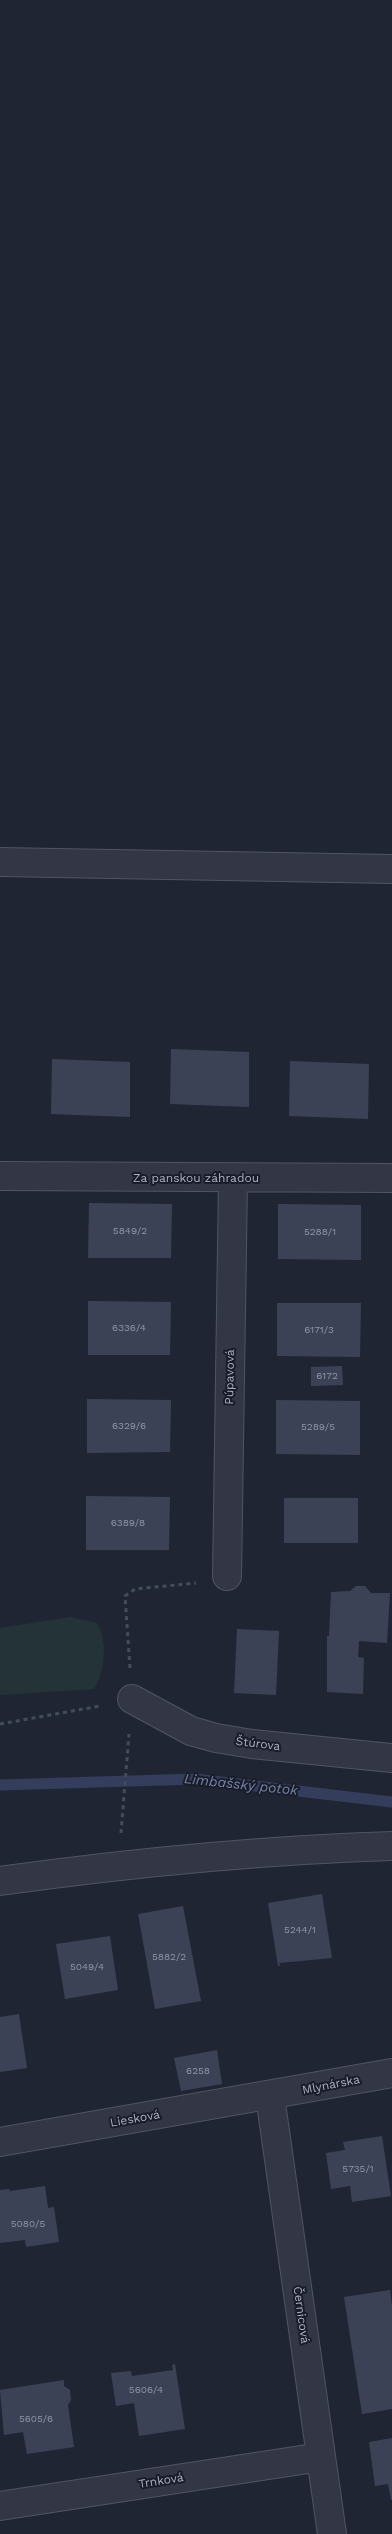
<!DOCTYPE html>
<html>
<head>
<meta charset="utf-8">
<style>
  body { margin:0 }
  canvas { display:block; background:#202534 }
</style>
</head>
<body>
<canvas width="392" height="2534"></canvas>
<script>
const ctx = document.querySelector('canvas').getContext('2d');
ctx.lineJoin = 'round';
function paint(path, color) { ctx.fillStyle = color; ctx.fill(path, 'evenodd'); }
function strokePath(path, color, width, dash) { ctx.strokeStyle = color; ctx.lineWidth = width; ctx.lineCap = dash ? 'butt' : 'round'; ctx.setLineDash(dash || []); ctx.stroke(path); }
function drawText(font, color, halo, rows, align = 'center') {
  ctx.font = font + ' "Work Sans",sans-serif'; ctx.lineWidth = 4; ctx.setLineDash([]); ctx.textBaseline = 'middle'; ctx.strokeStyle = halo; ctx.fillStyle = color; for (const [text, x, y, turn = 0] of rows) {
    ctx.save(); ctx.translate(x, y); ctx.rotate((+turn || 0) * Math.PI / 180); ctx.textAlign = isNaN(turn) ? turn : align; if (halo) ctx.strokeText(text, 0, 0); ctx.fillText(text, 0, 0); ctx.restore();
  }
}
paint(new Path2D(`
  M70,1617L97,1623C108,1642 105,1670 94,1689L0,1695V1628Z`), '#243338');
strokePath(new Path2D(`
  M0,1785L196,1779L392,1802`), '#343d5b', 11);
paint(new Path2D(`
  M171,1049L249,1052V1107L170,1104Z
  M52,1059L130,1062V1117L51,1114Z
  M290,1061L369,1064L368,1119L289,1116Z
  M89,1203L172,1204L171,1258H88Z
  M278,1204L361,1205V1260L278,1259Z
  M88,1301L171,1302L170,1355H88Z
  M277,1303H361L360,1357L277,1356Z
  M342,1366L343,1385L311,1386V1367Z
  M87,1399L171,1400L170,1452L87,1453Z
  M276,1400L360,1401V1455L276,1454Z
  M86,1496L170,1497L169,1550H86Z
  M284,1498H358V1543H284Z
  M356,1586H365L371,1593H390L387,1643L359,1641L358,1657L364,1658L363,1694L327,1692V1636H329L331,1592L350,1591Z
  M237,1629L279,1631L276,1695L234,1693Z
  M322,1894L332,1958L279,1963L280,1966H278L268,1903Z
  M183,1906L201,2001L155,2009L138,1914Z
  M110,1936L118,1990L65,1999L56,1944Z
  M19,2014L27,2068L0,2072V2017Z
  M217,2050L222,2084L181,2091L174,2058Z
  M382,2136L391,2196L352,2202L350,2186L331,2189L326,2153L345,2150L343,2142Z
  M45,2186L48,2208L54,2207L59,2242L26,2247L25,2240L0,2243V2190L9,2189L10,2191Z
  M390,2290L392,2306V2409L362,2414L344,2297Z
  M175,2364L185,2429L139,2436L134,2403L116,2406L111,2373L131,2371L132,2376L173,2370L172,2365Z
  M64,2380V2386L70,2390L71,2400L68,2405L74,2447L27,2454L23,2432L4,2435L0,2390Z
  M392,2438V2500H391L388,2484L375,2486L369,2442Z`), '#3c4255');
const minor = new Path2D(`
  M0,862L392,869
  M0,1176L392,1178
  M227,1576L233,1179
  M132,1699L191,1731L216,1738L252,1744L392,1758
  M0,1881C130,1863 261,1850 392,1846
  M270,2096L332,2534
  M0,2142L392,2073
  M0,2506L321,2457`);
strokePath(minor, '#505463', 30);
strokePath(new Path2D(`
  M130,1668L125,1596L135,1589L196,1583
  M0,1724L100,1706
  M121,1833L129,1734`), '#414f55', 3, [4, 4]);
strokePath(minor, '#333745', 28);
drawText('10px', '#9195a7', null, [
  ["5849/2",130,1231],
  ["5288/1",320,1232],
  ["6336/4",129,1328],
  ["6171/3",319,1330],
  ["6172",327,1376],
  ["6329/6",129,1426],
  ["5289/5",318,1427],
  ["6389/8",128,1523],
  ["5244/1",300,1930],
  ["5882/2",169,1957],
  ["5049/4",87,1967],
  ["6258",198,2071],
  ["5735/1",358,2169],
  ["5080/5",28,2224],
  ["5606/4",146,2390],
  ["5605/6",36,2419]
]);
drawText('12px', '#adb1c2', '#191c29', [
  ["Za panskou záhradou",196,1178],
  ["Púpavová",230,1377,-89],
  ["Štúrova",258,1744,7],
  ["Mlynárska",331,2085,-11],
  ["Liesková",135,2119,-10],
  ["Černicová",301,2315,82],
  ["Trnková",161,2481,-9]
]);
drawText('italic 14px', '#7683aa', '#191c29', [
  ["Limbašský potok",241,1785,6]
]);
</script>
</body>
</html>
